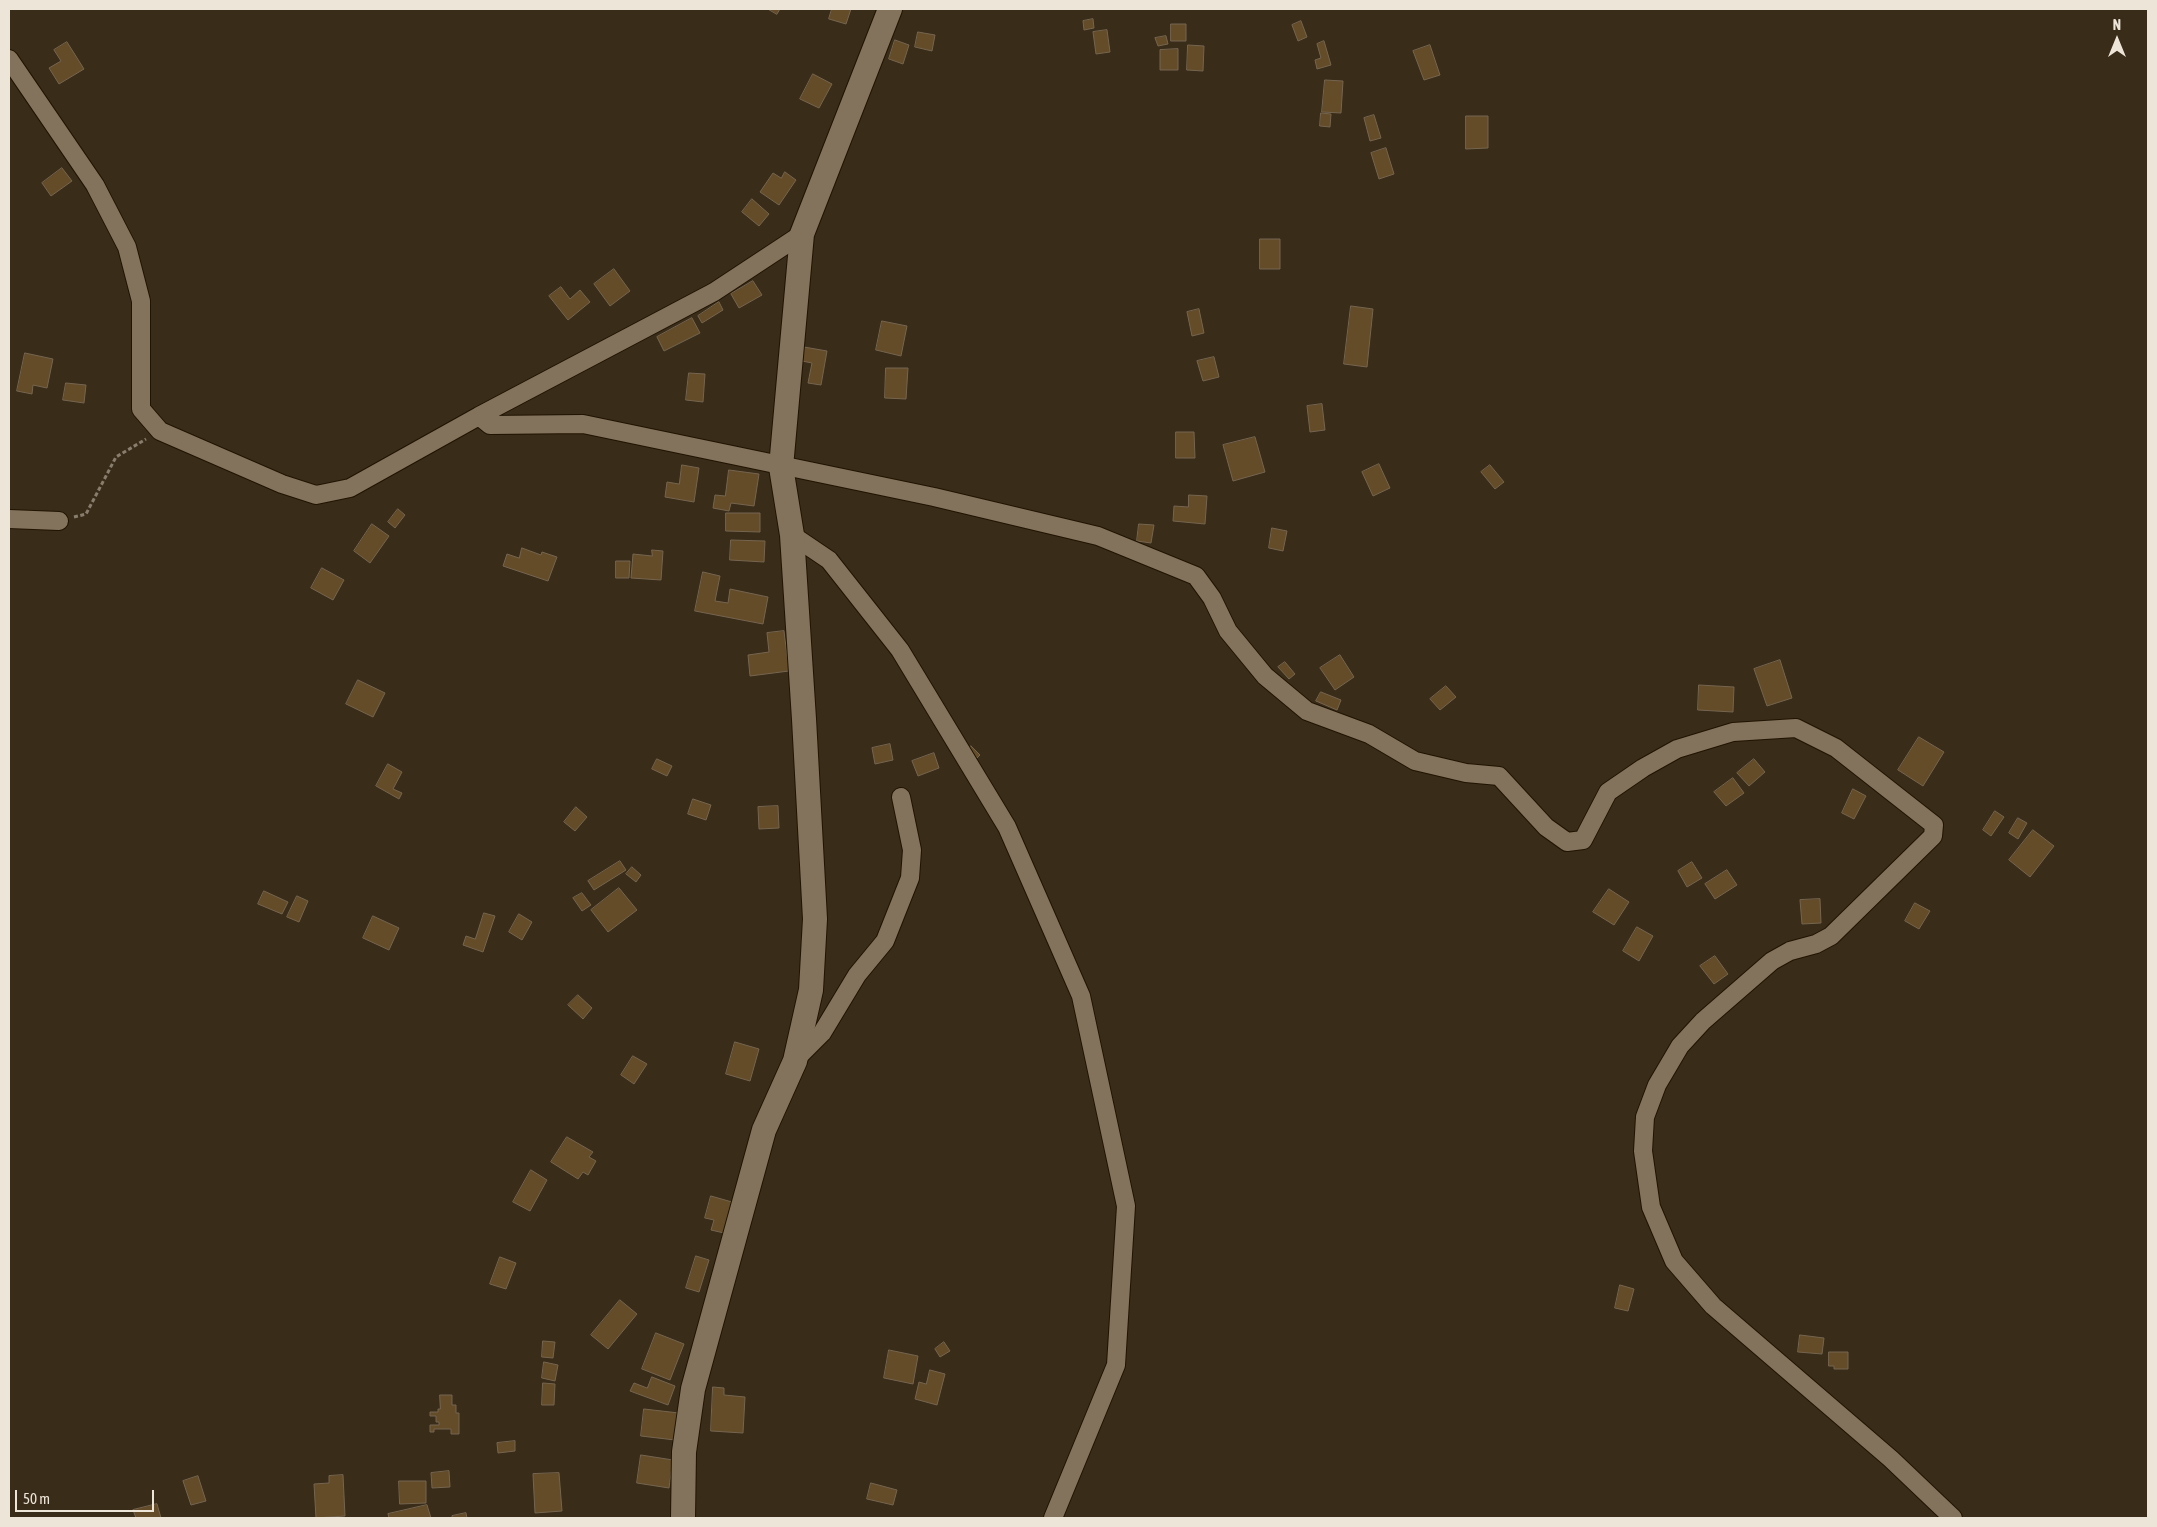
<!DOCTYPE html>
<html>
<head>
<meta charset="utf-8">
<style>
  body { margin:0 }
  #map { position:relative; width:2157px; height:1527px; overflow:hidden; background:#392c18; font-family:"Asap Condensed",sans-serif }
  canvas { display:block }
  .frame { position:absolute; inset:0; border:10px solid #eee5d9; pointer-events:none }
  .north { position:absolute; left:2092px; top:15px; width:50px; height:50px; -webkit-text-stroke:4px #392c18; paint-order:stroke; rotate:0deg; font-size:14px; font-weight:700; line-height:20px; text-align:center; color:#eee5d9 }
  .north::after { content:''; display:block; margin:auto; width:18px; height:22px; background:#eee5d9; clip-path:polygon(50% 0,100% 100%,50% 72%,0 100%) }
  .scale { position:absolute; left:15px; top:1490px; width:139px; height:22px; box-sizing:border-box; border:2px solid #eee5d9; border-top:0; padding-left:6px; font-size:15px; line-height:18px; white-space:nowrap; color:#eee5d9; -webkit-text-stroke:4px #392c18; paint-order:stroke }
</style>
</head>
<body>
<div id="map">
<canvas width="2157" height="1527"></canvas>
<div class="frame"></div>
<div class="north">N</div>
<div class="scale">50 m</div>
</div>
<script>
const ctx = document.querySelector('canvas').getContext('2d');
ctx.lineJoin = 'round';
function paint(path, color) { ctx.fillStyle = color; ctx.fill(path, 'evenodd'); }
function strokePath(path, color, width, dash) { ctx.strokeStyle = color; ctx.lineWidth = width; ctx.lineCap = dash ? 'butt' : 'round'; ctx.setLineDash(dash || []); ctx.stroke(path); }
const building = new Path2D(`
  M768,9H780L777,14Z
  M832,9H851L846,24L829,19Z
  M1093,19L1094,28L1084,30L1083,21Z
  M1301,21L1307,37L1298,41L1292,25Z
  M1171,24H1186V41H1171Z
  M1107,30L1110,52L1096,54L1093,32Z
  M918,32L935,35L932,51L915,47Z
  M1166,36L1168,44L1158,46L1155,38Z
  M895,40L909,45L903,64L889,59Z
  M1324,41L1331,65L1317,69L1315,60L1321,58L1317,44Z
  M67,42L84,69L59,84L49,68L61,61L54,50Z
  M1188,45L1204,46L1203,71L1187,70Z
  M1430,45L1440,75L1424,80L1413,51Z
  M1178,49V70H1160V50Z
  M813,74L832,84L819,108L800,99Z
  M1325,80L1343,81L1341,113L1322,112Z
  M1321,113L1331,114L1330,127L1320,126Z
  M1374,115L1381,138L1370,141L1364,118Z
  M1466,116H1488V148L1466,149Z
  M1386,148L1394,174L1379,179L1371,153Z
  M62,168L72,181L51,196L42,183Z
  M785,172L796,180L779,205L760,192L773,173L781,178Z
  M752,199L769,214L759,226L742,212Z
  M1260,239H1280V269H1260Z
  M614,269L630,291L610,306L594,284Z
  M753,281L762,295L739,308L731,294Z
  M561,287L570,299L580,290L590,302L568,320L549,296Z
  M719,302L723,310L702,323L698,316Z
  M1351,306L1373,309L1367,367L1344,364Z
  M1199,309L1204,333L1192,336L1187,312Z
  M692,318L700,333L664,351L657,337Z
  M882,321L907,326L901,356L876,350Z
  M804,347L827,351L821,385L808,383L812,363L802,361Z
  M25,353L53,359L47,388L33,385L32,394L17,391Z
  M1214,357L1219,377L1203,381L1197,361Z
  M886,368H908L906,399L885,398Z
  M689,373L705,374L703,402L686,400Z
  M66,383L86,385L84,403L63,400Z
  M1322,404L1325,430L1310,432L1307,406Z
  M1176,432H1194L1195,458H1176Z
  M1255,437L1265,472L1233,481L1223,445Z
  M1379,464L1390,488L1373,496L1362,472Z
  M682,465L699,468L694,502L665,497L667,482L679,484Z
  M1490,465L1504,482L1495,489L1481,472Z
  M729,470L759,474L754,506L731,503L729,511L713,508L715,495L725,496Z
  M1189,495L1207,496L1205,524L1173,521L1174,506L1188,507Z
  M398,509L405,515L395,528L388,522Z
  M726,513H760V532L726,531Z
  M372,524L389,536L370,563L354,551Z
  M1139,524L1154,525L1151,543L1137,541Z
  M1272,528L1287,531L1283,551L1269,548Z
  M731,540L765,541L764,562L730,560Z
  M522,548L541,555L542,552L557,557L548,581L503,566L507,554L519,558Z
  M652,550L663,551L661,580L631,578L633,554L652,556Z
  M616,561H630L629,578H616Z
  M322,568L344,580L333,600L311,588Z
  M703,572L720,576L715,601L728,603L730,589L768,597L763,624L695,611Z
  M784,631L789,671L750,676L748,655L769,652L767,633Z
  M1340,655L1354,677L1335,690L1320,668Z
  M1780,660L1792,698L1767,706L1754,669Z
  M1285,662L1295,674L1289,679L1278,667Z
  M358,680L385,693L373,717L346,704Z
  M1699,685L1734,687L1733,712L1698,710Z
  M1446,686L1456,697L1440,710L1430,699Z
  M1321,692L1341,700L1337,710L1316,701Z
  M1919,737L1944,752L1923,786L1898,770Z
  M890,744L893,760L875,764L872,748Z
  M971,746L980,755L975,760L966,751Z
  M934,753L939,768L918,776L912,761Z
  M657,759L672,766L667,776L652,769Z
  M1754,759L1765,772L1749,786L1737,773Z
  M388,764L402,772L393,789L402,793L399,799L376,786Z
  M1733,778L1744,793L1726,806L1714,792Z
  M1853,789L1866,796L1854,819L1842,813Z
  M693,799L711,805L706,820L688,814Z
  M778,806L779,828L759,829L758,807Z
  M576,807L587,817L575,831L564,822Z
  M1995,811L2004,817L1991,836L1983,830Z
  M2018,818L2027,823L2018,839L2009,833Z
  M2033,830L2054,846L2030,877L2009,860Z
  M620,861L626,870L594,890L588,881Z
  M1692,862L1702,878L1687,887L1678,871Z
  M632,867L641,875L636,882L626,874Z
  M1727,870L1737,885L1715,899L1705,884Z
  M619,888L637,910L608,932L591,910Z
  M1609,889L1629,902L1614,925L1593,912Z
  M264,891L288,902L282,914L258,904Z
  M582,893L591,905L582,911L573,898Z
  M297,896L308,901L299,922L287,917Z
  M1820,899L1821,923L1802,924L1800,900Z
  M1915,903L1930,911L1919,929L1905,921Z
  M484,913L495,916L483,952L463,945L466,936L475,939Z
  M519,914L532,922L522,940L509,932Z
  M373,916L399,928L389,950L363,938Z
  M1637,927L1653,936L1639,961L1623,951Z
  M1715,956L1728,974L1714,984L1700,966Z
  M578,995L592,1008L583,1019L568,1005Z
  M735,1042L759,1049L750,1081L726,1074Z
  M633,1056L647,1064L634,1084L621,1075Z
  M567,1137L593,1152L589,1157L596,1161L588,1175L583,1172L578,1179L551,1162Z
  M531,1170L547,1180L530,1211L513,1202Z
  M711,1196L732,1202L724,1233L711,1230L714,1220L705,1218Z
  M696,1256L709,1260L699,1292L686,1288Z
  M500,1257L516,1263L506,1289L490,1284Z
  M1620,1285L1634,1289L1628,1311L1615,1308Z
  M620,1300L637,1314L608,1349L591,1335Z
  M656,1333L684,1344L670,1380L642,1369Z
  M1800,1335L1824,1338L1822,1354L1798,1352Z
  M543,1341L555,1342L553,1358L542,1357Z
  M944,1342L950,1351L940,1357L935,1349Z
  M889,1350L918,1356L913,1384L884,1378Z
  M1829,1352H1848V1369H1834V1366H1829Z
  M544,1362L558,1365L555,1381L542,1378Z
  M930,1370L945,1374L937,1405L915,1399L919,1382L926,1384Z
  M652,1377L675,1386L668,1405L630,1391L634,1383L647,1388Z
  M543,1383L555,1384L554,1405H542Z
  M713,1387L724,1388V1395L745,1397L743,1433L711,1431Z
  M440,1395H452V1405H456V1413H459V1434H451V1429H434V1432H430V1425H439V1422H436V1416H430V1412H438V1409H440Z
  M644,1409L679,1413L675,1440L641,1436Z
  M515,1441V1451L498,1453L497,1443Z
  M641,1455L673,1460L669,1488L637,1483Z
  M449,1471L450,1487L432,1488L431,1473Z
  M559,1473L562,1511L535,1513L533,1474Z
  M343,1475L345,1516L316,1518L314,1484L329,1483V1476Z
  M198,1476L206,1501L191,1505L183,1481Z
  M399,1481H426V1503L400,1504Z
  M871,1483L897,1490L893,1505L867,1499Z
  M157,1504L161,1518H136L133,1510Z
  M427,1505L431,1518H389L388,1514Z
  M466,1513L467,1518H452V1516Z`);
paint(building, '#644c28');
strokePath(building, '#756550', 1);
const street = new Path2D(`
  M9,59L95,185L127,247L141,301V409L160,431L282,484L316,495L350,488L479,416L714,292L802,234
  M479,416L490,425L583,424L934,497L1098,536L1196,576L1212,598L1228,631L1265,676L1307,711L1369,734L1415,761L1466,773L1499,776L1546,827L1567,842L1583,840L1608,792L1643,768L1677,749L1733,732L1796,728L1836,748L1934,825L1933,836L1831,936L1816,944L1790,951L1772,961L1703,1021L1680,1046L1657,1085L1645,1117L1643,1151L1651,1207L1674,1261L1713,1306L1891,1459L1953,1518
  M9,519L59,521
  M792,535L829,560L900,650L1007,827L1081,996L1126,1206L1116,1365L1053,1518
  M795,1060L822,1033L857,975L885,941L910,878L912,850L901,797`);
const secondary = new Path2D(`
  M683,1518L684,1452L693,1389L764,1130L795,1061L811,990L815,919L804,719L792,535L781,467L802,234L890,9`);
strokePath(street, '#201402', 20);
strokePath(secondary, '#201402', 26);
strokePath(new Path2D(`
  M74,517L86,514L116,457L146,439`), '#897e6e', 3, [4, 2.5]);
strokePath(street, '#83735d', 18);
strokePath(secondary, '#83735d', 24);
</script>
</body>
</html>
